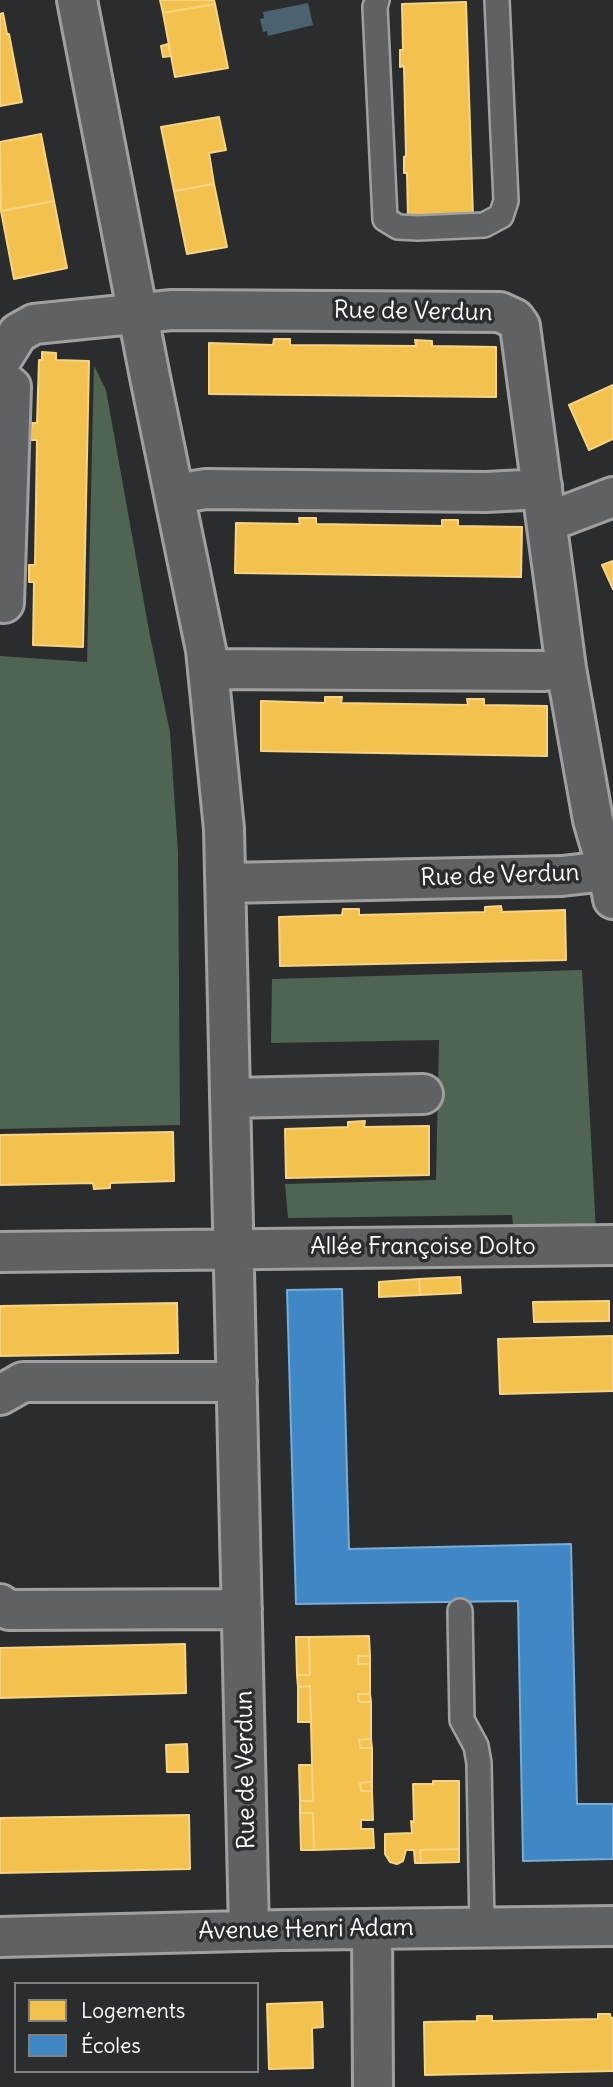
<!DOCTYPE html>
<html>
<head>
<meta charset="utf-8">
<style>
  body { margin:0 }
  #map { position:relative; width:613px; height:2087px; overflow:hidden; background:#2b2c2d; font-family:Delius,sans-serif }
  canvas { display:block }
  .legend { position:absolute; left:14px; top:1982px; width:245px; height:91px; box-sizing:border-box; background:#2a2d2e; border:2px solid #7f8182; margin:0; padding:9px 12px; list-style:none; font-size:21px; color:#fff }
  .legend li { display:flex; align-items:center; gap:14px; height:35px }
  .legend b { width:35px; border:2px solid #7f8182 }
</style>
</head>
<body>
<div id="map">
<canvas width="613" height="2087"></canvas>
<ul class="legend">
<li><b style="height:19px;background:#f2c14e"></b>Logements</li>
<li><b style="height:19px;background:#3f88c5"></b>Écoles</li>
</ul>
</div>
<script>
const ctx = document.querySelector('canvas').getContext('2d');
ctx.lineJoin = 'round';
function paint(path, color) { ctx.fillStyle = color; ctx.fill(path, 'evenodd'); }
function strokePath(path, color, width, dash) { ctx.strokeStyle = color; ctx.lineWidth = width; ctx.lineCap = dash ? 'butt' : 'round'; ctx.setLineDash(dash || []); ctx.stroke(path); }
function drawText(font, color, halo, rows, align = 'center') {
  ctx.font = font + ' Delius,sans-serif'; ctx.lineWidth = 7; ctx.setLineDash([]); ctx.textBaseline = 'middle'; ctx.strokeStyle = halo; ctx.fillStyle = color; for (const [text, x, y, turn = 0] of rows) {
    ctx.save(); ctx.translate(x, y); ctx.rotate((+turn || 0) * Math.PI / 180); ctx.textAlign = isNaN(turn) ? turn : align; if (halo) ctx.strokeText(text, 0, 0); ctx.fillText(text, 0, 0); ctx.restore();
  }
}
paint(new Path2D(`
  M94,366L106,390L150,636L170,732L178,853L180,1125L0,1129V656L87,662Z
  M582,970L596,1232L514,1233L512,1215L288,1218L285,1184L436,1180L439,1040L271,1043L272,979Z`), '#506453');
paint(new Path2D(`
  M308,3L313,25L268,36L267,31L263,32L260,19L264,18L263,12Z`), '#4c626e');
const homes = new Path2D(`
  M160,0H214L215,4L163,13Z
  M466,2L473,217L408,219L407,173H404V157L406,156L404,66L400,67V50H403L402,4Z
  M215,4L228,68L175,77L163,13Z
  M3,13L7,34H9L22,102L0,106V14Z
  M168,44L171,56L163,57L161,46Z
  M219,117L226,150L209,153L214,184L174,191L161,127Z
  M41,134L54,201L1,211L0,142Z
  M214,184L227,247L187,254L174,191Z
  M54,201L67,268L14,279L1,211Z
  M274,339H290V345L416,346L415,340L432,341V346L496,347V397L209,394V343L273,345Z
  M42,352L56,353V360L89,361L83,647L33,645L34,582H29V565H35L37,440H31V432L32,423H37L39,360H42Z
  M613,385V439L589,450L569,405Z
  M299,518H316V524L442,526V520H458V526L522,527L521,577L235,573L236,523L300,524Z
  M613,561V589L602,565Z
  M325,697H342L341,703L468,705L467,699H484V705L547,706V756L261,751V701L325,703Z
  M501,906L502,912L565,910L566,960L280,966L279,917L342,915L343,909H359V915L485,912V907Z
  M365,1121L364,1127L429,1126V1175L286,1178L285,1129L348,1127V1122Z
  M173,1132L174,1181L110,1183V1188L94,1189L93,1183L0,1185V1135Z
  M460,1277L461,1293L420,1295L419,1279Z
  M419,1279L420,1295L379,1297V1282Z
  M609,1301V1321L534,1322L533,1302Z
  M177,1303L178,1353L0,1356V1306Z
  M613,1336V1391L500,1394L498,1339Z
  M369,1636L370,1656H358V1664H370V1694H358L359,1702H371V1739L359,1740L360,1748H372V1782L360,1783L361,1791H372L373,1820H361V1829H373L374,1848L314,1850L313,1813H300V1801H313L310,1686L298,1687L297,1675H310L309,1637Z
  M296,1637H309L310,1675H297Z
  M185,1644L186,1693L0,1698V1648Z
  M358,1656H370V1664H358Z
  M310,1686L311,1722H298V1687Z
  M358,1694H370L371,1702H359Z
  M371,1739L372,1748H360L359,1740Z
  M187,1744L188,1772H167L166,1745Z
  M299,1765H312L313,1801H300Z
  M433,1781H459V1849L420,1850L421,1863H415L414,1850H406L403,1861L397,1864L390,1862L385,1854V1834L412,1833L411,1821L414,1822L413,1784H433Z
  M372,1782V1791H361L360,1783Z
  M300,1813H313L314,1850H301Z
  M189,1815L190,1869L0,1873V1818Z
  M459,1849V1862L421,1863L420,1850Z
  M322,2002L323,2027L312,2028L313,2068L269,2069L267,2004Z
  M598,2014H610L611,2018H613V2071L425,2075L424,2022L477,2021V2016H492V2021L598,2019Z`);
paint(homes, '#f2c14e');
strokePath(homes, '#f6d483', 2);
const schools = new Path2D(`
  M342,1289L349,1549L571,1544L577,1804H613V1859L523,1861L518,1601L296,1604L287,1290Z`);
paint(schools, '#3f88c5');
strokePath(schools, '#79acd6', 2);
const service = new Path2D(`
  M377,0L375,7L385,219L398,227L418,228L484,225L501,216L506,201L497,0
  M460,1611L462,1720L476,1746L479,1763L482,1927`);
const minor = new Path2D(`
  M77,0L150,377L206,650L224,829L249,1931
  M0,362L18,333L34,324L172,310L500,312L515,319L520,326L566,668L593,820L608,871L613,899
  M0,378L11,387L4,603
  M175,494L206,489L486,492L524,490L542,486
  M547,517L563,516L613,497
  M209,669L544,671L566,668
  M226,883L562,876L613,870
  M230,1098L423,1094
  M0,1252L613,1245
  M0,1395L23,1382H237
  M0,1604L9,1610L242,1609
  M372,1929L373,2087
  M0,1937L283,1930L613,1926`);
strokePath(service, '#a0a0a0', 28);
strokePath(minor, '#a0a0a0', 44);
strokePath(service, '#606162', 23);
strokePath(minor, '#606162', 38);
drawText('24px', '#fff', '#2a2d2e', [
  ["Rue de Verdun",413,312,1],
  ["Rue de Verdun",500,876,-2],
  ["Allée Françoise Dolto",423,1247],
  ["Rue de Verdun",246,1770,-91],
  ["Avenue Henri Adam",306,1930,-1]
]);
</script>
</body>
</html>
